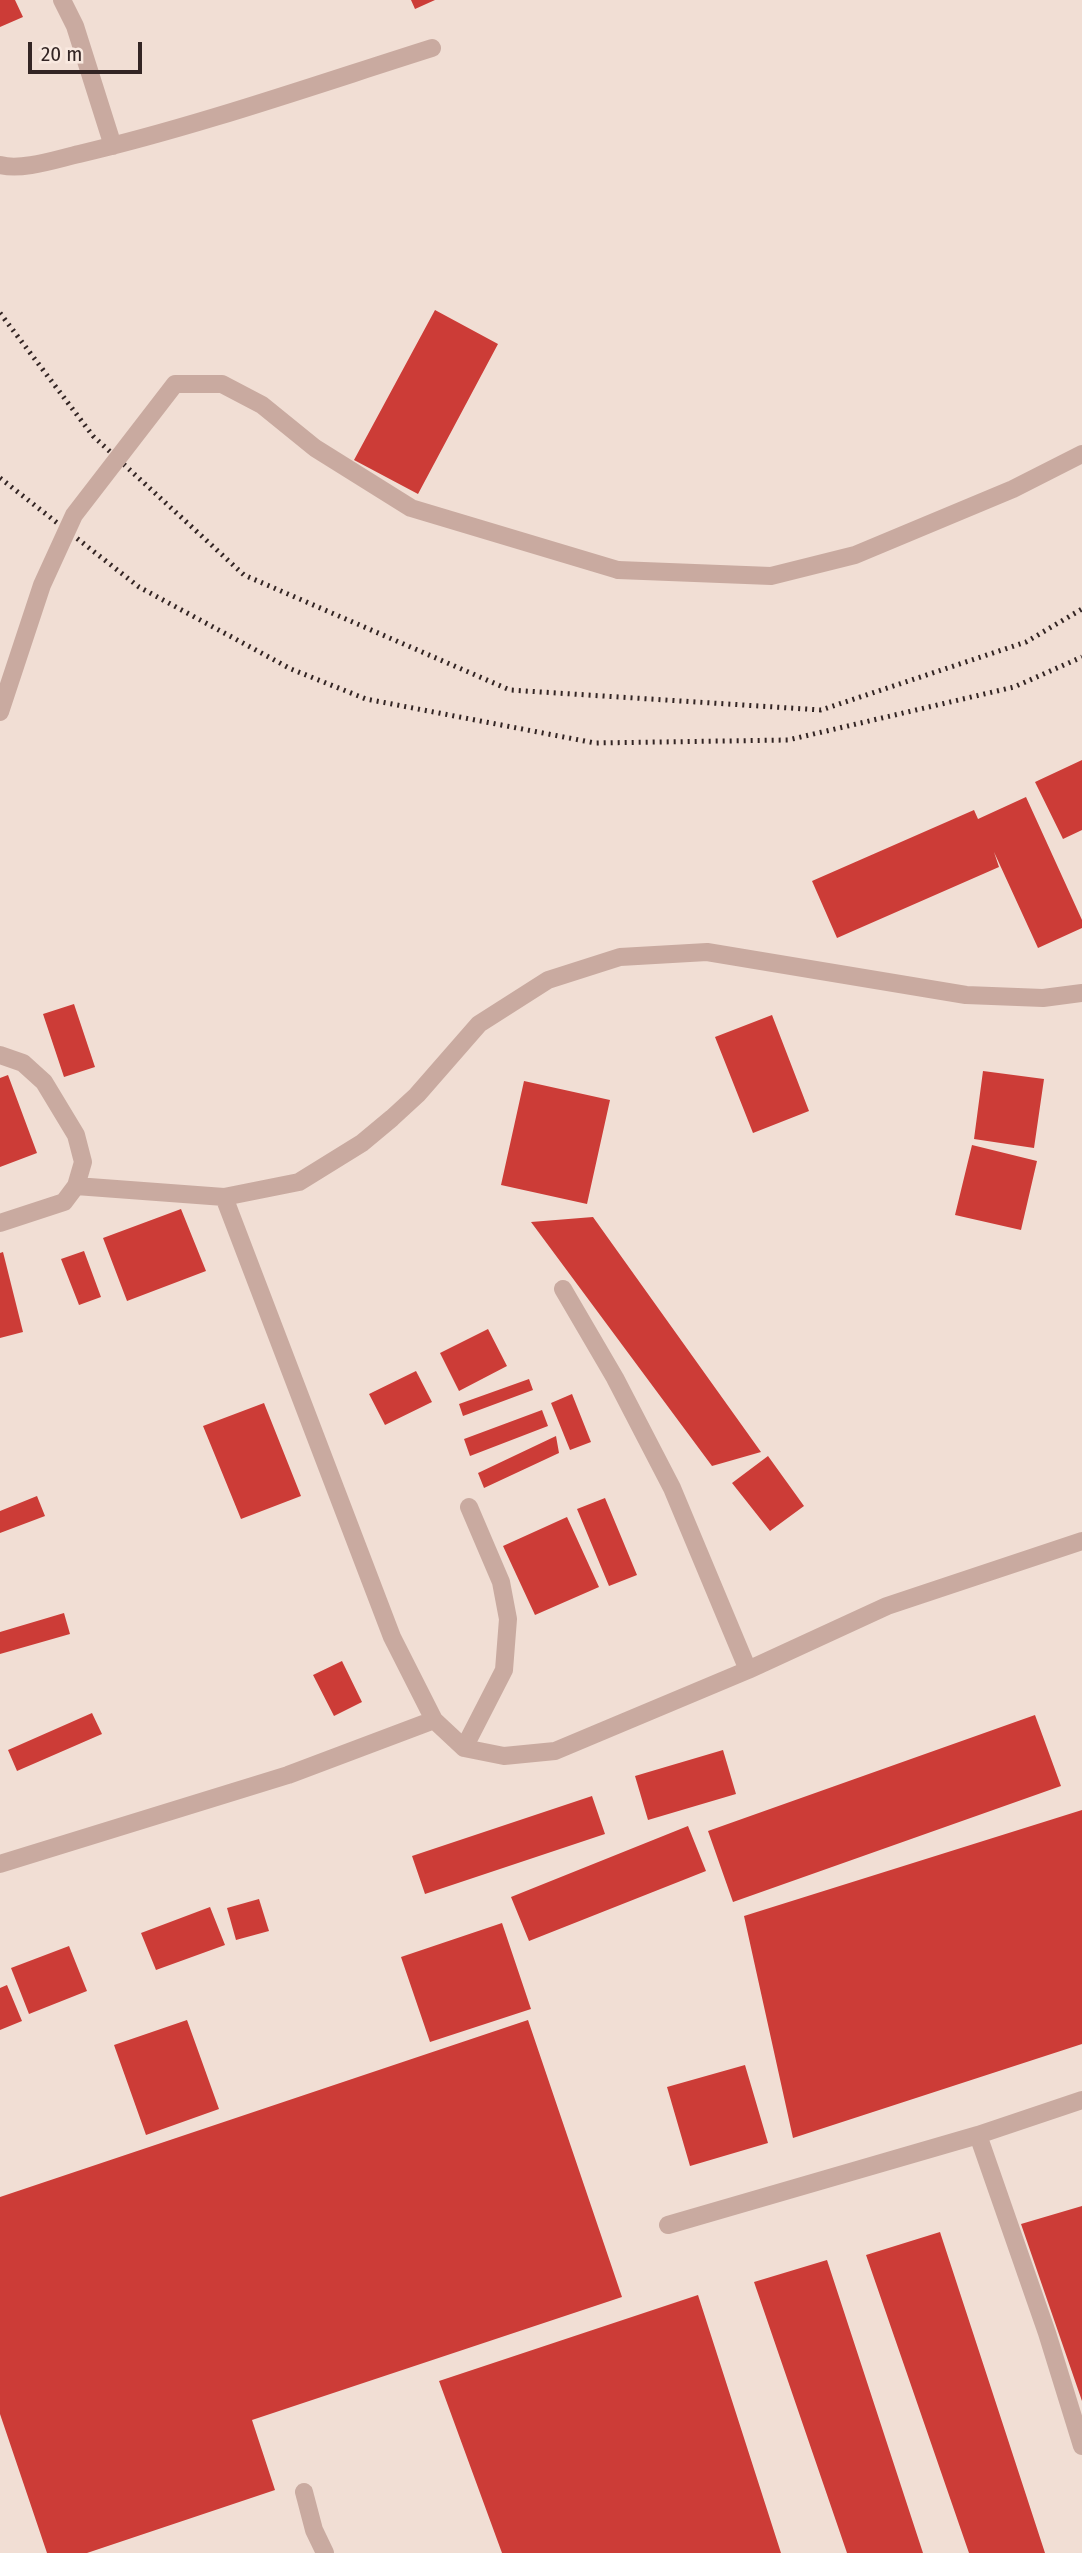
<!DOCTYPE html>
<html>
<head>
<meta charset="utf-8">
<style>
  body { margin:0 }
  #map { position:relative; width:1082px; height:2553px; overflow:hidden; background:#f1ded4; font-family:"Fira Sans Condensed",sans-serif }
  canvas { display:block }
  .scale { position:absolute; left:28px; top:42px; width:114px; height:32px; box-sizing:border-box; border:4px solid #332524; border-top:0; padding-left:9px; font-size:21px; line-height:24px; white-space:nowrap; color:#332524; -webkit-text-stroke:5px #f9e9e0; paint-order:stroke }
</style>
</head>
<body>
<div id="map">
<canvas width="1082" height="2553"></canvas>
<div class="scale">20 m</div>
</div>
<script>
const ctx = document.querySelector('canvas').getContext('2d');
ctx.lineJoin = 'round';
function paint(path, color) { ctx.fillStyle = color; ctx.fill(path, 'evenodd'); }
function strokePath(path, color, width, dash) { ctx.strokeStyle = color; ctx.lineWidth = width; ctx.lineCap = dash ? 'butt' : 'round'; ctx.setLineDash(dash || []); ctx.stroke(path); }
paint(new Path2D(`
  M0,0H15L23,17L0,27Z
  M411,0H435L415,9Z
  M435,310L498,344L418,494L354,460Z
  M1082,760V830L1063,839L1035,782Z
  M1026,797L1082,920V928L1038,948L994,852L999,867L837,938L812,881L974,810L978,819Z
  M74,1004L95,1067L64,1077L43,1014Z
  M772,1015L809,1111L753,1133L715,1037Z
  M983,1071L1044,1079L1034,1148L974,1139Z
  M8,1075L37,1153L0,1167V1078Z
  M524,1081L610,1100L587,1204L501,1185Z
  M972,1145L1037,1161L1021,1230L955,1215Z
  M181,1209L206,1271L127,1301L103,1238Z
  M593,1217L761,1452L712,1466L531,1222Z
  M84,1251L101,1297L79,1305L61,1259Z
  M3,1252L23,1332L0,1338V1253Z
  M488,1329L507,1366L459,1391L440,1353Z
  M416,1371L432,1402L385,1425L369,1394Z
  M529,1379L533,1390L463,1416L459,1404Z
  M572,1394L591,1442L570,1450L551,1403Z
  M264,1403L301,1496L241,1519L203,1426Z
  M542,1410L548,1426L470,1456L464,1439Z
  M556,1436L559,1453L484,1488L478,1473Z
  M768,1456L804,1506L770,1531L732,1483Z
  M37,1496L45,1516L0,1533V1511Z
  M605,1498L637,1575L609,1586L577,1509Z
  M567,1517L599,1587L535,1615L503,1546Z
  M64,1613L70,1634L0,1654V1632Z
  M342,1661L362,1702L334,1716L313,1675Z
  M92,1713L102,1734L17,1771L8,1750Z
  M1035,1715L1061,1786L733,1902L708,1831Z
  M723,1750L736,1794L648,1820L635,1776Z
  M592,1796L605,1834L425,1894L412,1856Z
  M1082,1810V2044L793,2138L744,1916Z
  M688,1826L706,1871L529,1941L511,1897Z
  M259,1899L269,1931L236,1940L227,1908Z
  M210,1907L225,1945L156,1970L141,1933Z
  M502,1923L531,2009L430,2042L401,1957Z
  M69,1946L87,1991L29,2014L11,1968Z
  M7,1985L22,2021L0,2030V1988Z
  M187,2020L219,2109L146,2135L114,2045Z
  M528,2020L622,2297L252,2420L275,2490L87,2553H47L0,2414V2197Z
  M745,2065L768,2143L690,2166L667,2087Z
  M1082,2206V2401L1021,2224Z
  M940,2232L1045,2553H969L866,2255Z
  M827,2260L923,2553H847L754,2282Z
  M698,2295L781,2553H502L439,2381Z`), '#cc3c37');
strokePath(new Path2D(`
  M62,0L75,26L113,146
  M0,165C22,171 57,159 79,154C198,126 315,85 432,48
  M618,570L771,576L855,555L1013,489L1082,454
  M1082,993L1043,998L966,995L707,952L620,957L548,980L479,1024L417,1095L392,1118L362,1143L299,1182L224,1197L392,1637L434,1720L464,1748L504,1756L555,1751L748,1670L887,1606L1082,1541
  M0,1055L23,1063L44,1082L76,1135L83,1162L76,1186L64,1202L0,1223
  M76,1186L224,1197
  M563,1289L615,1378L672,1488L748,1670
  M464,1748L504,1670L508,1619L501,1582L469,1507
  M0,1864L288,1775L434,1720
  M978,2135L1047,2333L1082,2446
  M668,2225L978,2135L1082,2100
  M304,2492L314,2530L325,2553`), '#c9aaa0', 18);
strokePath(new Path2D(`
  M0,313L93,436L244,575L510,690L821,710L1026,642L1082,609
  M0,478L139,587L291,669L366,699L595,743L788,740L1014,687L1082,657`), '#332524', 5, [2, 5]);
strokePath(new Path2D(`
  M0,712L42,585L74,515L175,384H222L262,405L315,448L411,508L618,570`), '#c9aaa0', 18);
</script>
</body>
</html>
